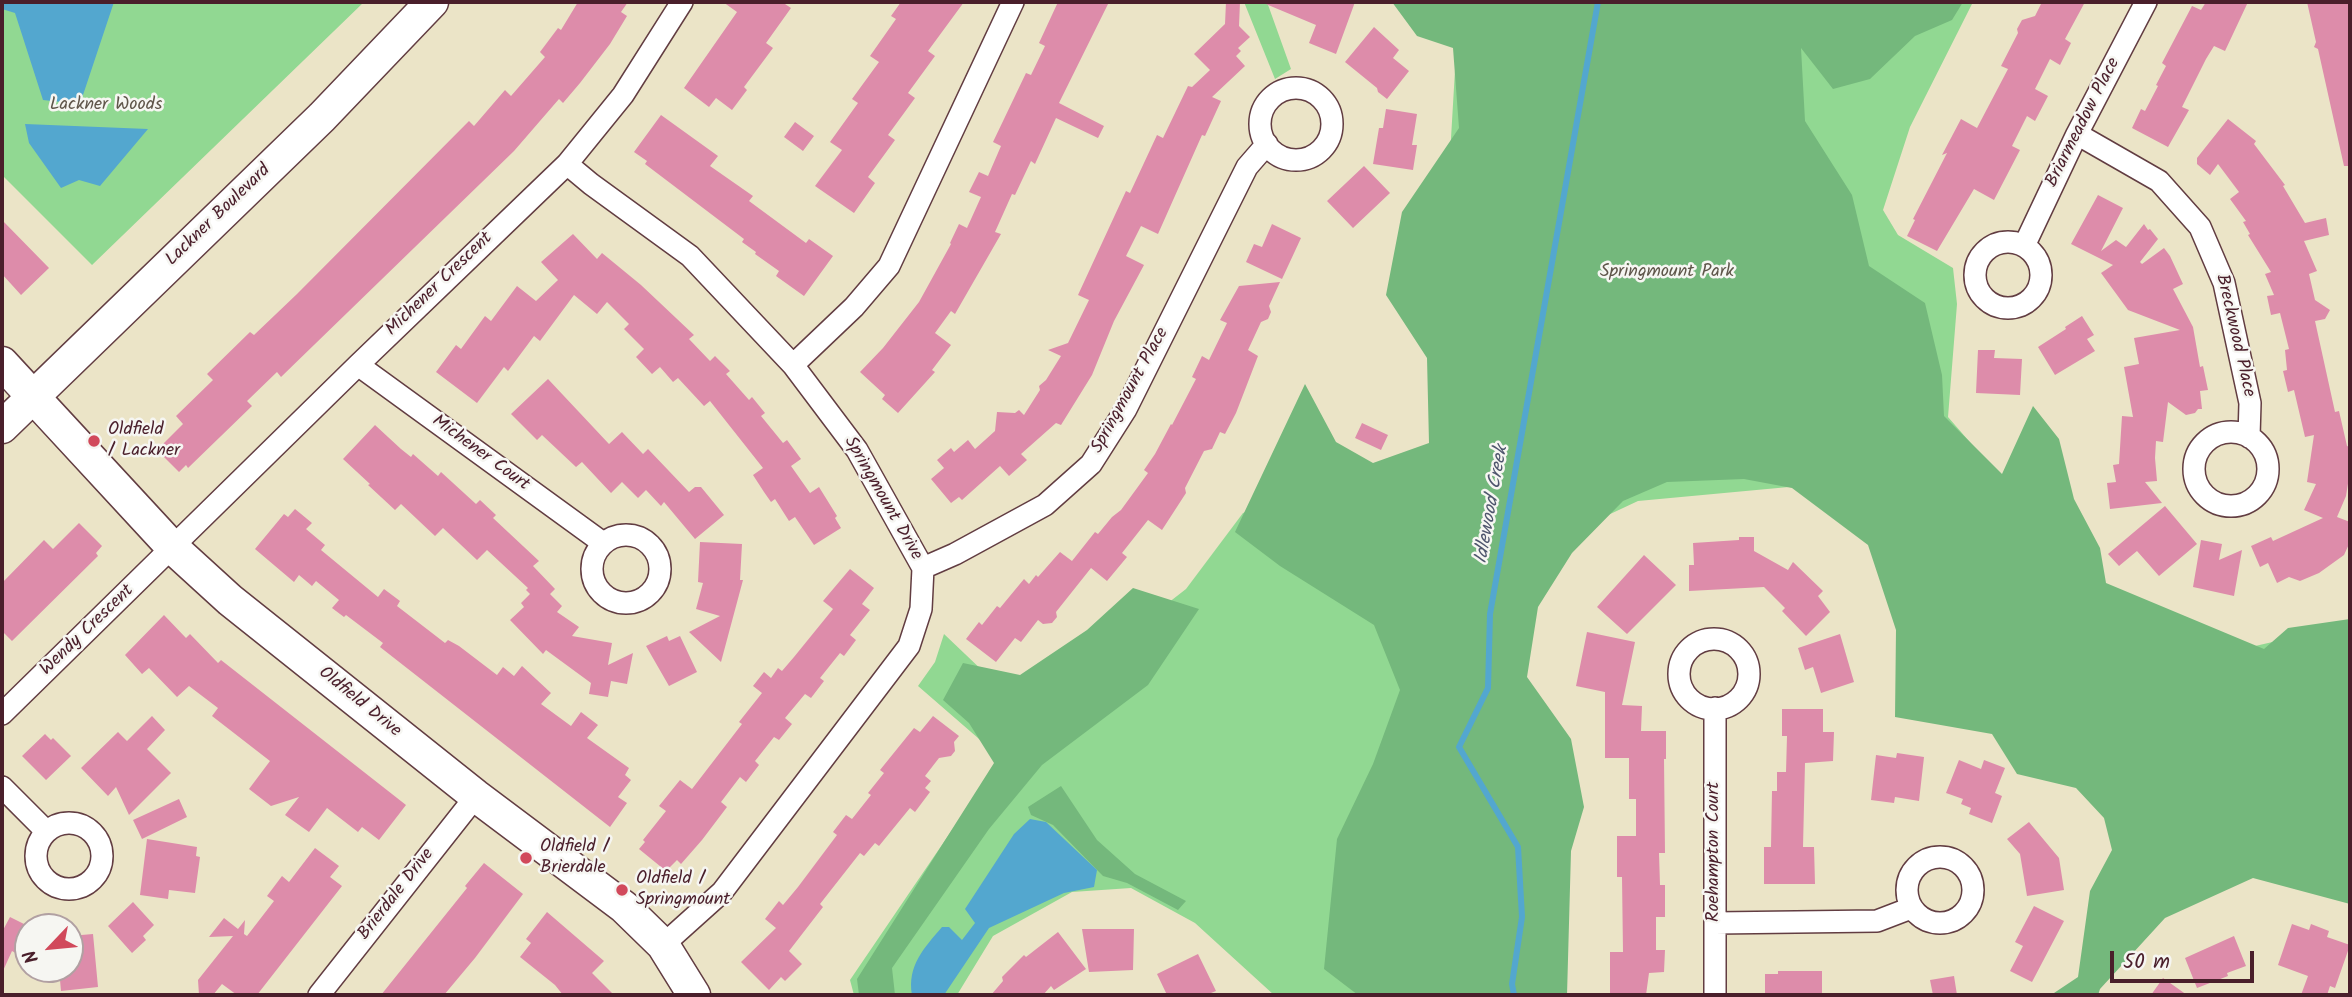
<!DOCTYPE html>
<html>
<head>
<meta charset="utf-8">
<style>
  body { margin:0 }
  #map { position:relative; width:2352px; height:997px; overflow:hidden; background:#ebe4c7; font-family:Kalam,sans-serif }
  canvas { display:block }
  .frame { position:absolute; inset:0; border:4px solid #4a1f2b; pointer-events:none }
  .north { position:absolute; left:14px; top:913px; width:70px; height:70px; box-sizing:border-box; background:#f6f6f2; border:2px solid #b1a0a2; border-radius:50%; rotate:244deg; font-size:19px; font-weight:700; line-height:28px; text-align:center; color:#4a1f2b }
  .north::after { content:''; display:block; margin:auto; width:24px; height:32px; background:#d1495b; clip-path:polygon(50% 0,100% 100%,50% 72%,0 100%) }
  .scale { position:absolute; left:2110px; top:951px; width:144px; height:32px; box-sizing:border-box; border:4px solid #4a1f2b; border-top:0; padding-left:9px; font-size:21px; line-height:24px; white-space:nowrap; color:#4a1f2b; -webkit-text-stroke:5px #f6f6f2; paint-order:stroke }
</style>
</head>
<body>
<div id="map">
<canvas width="2352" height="997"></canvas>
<div class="frame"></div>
<div class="north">N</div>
<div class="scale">50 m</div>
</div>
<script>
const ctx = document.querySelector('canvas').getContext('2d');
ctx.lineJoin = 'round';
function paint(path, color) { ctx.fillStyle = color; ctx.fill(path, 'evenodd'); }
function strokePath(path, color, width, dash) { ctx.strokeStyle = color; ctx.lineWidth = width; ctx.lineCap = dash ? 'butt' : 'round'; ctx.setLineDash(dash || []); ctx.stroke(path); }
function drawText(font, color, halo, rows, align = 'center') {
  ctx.font = font + ' Kalam,sans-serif'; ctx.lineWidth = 5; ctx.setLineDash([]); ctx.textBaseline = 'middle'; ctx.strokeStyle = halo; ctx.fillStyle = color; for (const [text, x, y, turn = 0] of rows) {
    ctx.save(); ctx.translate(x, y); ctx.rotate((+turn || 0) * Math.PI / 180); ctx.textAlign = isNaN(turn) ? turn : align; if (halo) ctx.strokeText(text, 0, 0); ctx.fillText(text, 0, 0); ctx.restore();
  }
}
paint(new Path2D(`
  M2,2H364L92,265L2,175Z
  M1244,2H1267L1291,69L1275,79Z
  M1459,2H1973L1910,127L1883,210L1898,235L1953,268L1957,304L1948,417L2104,596L2238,650L2350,624L2126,834L1903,610L1878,543L1821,484L1638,501L1591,523L1521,613L1557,995H1274L1195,923L1131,888L1072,892L993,936L957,995H854L850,980L1001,758L918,686L935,662L944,634L986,674L1051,694L1186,589L1243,513L1433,445Z`), '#91d892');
paint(new Path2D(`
  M1392,2H1963L1952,20L1915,36L1870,79L1833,89L1801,48L1805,121L1852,195L1869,266L1925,303L1942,375L1944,416L2002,474L2033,406L2059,439L2074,499L2100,548L2106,583L2264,649L2288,628L2350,619V904L2253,878L2165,918L2100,989L2098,995H2051L2078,977L2090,891L2112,850L2104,818L2076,788L2017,774L1992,734L1895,717L1896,630L1868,545L1792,488L1744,479L1667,482L1623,501L1572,553L1538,607L1527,677L1571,739L1584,807L1571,851L1567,995H1358L1324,969L1337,839L1373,764L1400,690L1374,625L1280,566L1235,532L1305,384L1336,442L1373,463L1429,443L1427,358L1386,295L1402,212L1459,128L1453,48L1417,36Z
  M1133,588L1199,609L1148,685L1042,765L989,829L892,968L895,995H859L857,979L994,763L969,723L943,700L963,663L1020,675L1087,630Z
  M1061,786L1097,840L1135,874L1186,901L1178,910L1127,883L1103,876L1053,825L1031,815L1028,807Z`), '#74b87c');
paint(new Path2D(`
  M2,2H114L80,104L43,100L15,13L2,9Z
  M25,124L148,129L100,186L79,180L61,188L29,143Z
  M1030,819L1046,822L1097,870L1094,887L1064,893L989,928L944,995H912C907,966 924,948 942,927H949L962,940L975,923L965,909L1014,834Z`), '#53a7cf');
strokePath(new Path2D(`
  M1514,995L1512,984L1522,917L1518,847L1459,747L1488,688L1490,614L1598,2`), '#53a7cf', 6);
paint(new Path2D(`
  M578,2H628L621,12L627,16L610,44L580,83L563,103L559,99L514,151L281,377L277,372L247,401L252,406L188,468L186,465L179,472L157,450L183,424L176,416L213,380L207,374L250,332L254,335L297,294L469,121L474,126L505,90L511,96L545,57L540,52L558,28L561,30Z
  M723,2H782L791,8L766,43L773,48L744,87L747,90L732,110L716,98L709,107L684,88L737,12Z
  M901,2H964L928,51L935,56L908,93L915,98L888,135L895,140L868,177L875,183L854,213L815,186L842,150L830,142L858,103L852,99L879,62L870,56L896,19L891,16Z
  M1058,2H1109L1059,103L1104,126L1098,138L1056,118L1035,164L1031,161L1015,195L1012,194L995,232L1001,234L955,314L951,311L935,333L951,345L932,370L935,372L898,413L882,399L885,395L860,372L883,348L919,302L951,244L950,243L959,224L967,228L981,197L969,192L979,172L988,176L1001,146L993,142L1026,73L1031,75L1045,46L1039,43Z
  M1226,2H1240L1239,26L1250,37L1238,48L1241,51L1236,56L1245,66L1212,97L1221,101L1205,136L1202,135L1158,234L1141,226L1126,256L1144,265L1114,321L1092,375L1061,425L1056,423L1021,454L1027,460L1009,476L1000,466L962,500L959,497L951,503L931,479L944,468L937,460L951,448L954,452L968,440L975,449L995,431L997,412L1015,413L1019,410L1024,415L1040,390L1039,386L1046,380L1061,356L1048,350L1068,343L1089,300L1078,295L1126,191L1130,193L1157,135L1163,138L1188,86L1192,87L1210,70L1194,54L1225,24Z
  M1261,2H1355L1336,54L1309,43L1316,25Z
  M2042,2H2085L2065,39L2071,43L2060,65L2050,59L2035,89L2048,96L2035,121L2027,116L2012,146L2020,150L1994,200L1974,189L1937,251L1907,236L1915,220L1913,219L1947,153L1942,155L1961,119L1977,128L2008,69L2001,66L2018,33L2017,29L2022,20L2035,16Z
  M2206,2H2248L2225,51L2214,46L2206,59L2182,107L2189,110L2168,147L2132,128L2141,109L2145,111L2158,86L2156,85L2166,66L2162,63L2192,6L2201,10Z
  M2307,2H2350V166H2344L2318,49L2314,47L2316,42Z
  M1374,27L1399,50L1393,58L1409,71L1387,99L1378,92L1377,88L1345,62Z
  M1386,109L1417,114L1412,145H1417L1413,170L1373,164L1379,128H1383Z
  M661,115L718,156L710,166L753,196L749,201L806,243L809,239L833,256L804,296L776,276L779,271L755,254L756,252L742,242L744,239L645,164L647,161L634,152Z
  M2228,119L2256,141L2254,144L2285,185L2283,186L2305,223L2326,218L2329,235L2304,241L2317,271L2309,274L2315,300L2330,310L2325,319L2315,321L2335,412L2339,411L2347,446L2350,447V471L2346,496L2337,517L2350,522V542L2344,555L2319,573L2300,581L2289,577L2277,583L2268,563L2260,567L2251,546L2271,537L2273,541L2323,518L2304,510L2316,484L2307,482L2314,435L2305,437L2294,390L2288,392L2283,371L2287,370L2285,350L2289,349L2280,313L2271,315L2267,296L2274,295L2265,274L2271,272L2248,235L2250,234L2243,222L2246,221L2230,199L2239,192L2218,164L2210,175L2197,164V158Z
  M795,122L814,136L803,151L784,137Z
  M1364,166L1390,193L1353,228L1327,201Z
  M2098,195L2123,208L2101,251L2116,240L2126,247L2144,224L2148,230L2150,229L2158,239L2140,262L2142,264L2164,248L2170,256L2183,284L2173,289L2193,327L2200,367L2203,366L2208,390L2200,391L2202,409H2198L2195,413L2186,415L2168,402L2163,442L2156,441L2155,458L2157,481L2145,482L2162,503L2110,509L2107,483L2116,482L2113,465L2119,464L2122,416L2133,417L2124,367L2139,364L2134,338L2180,330L2128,310L2101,273L2113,265L2071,244Z
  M2,220L49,268L21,295L2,274Z
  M1272,224L1301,238L1282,279L1246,262L1254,244L1262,247Z
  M573,234L597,259L602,253L641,285L694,335L689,339L710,361L715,356L730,371L726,374L749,400L752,397L765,413L761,416L783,443L787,440L801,459L791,466L810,493L819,487L837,516L835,518L841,528L814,545L795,517L789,521L775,499L771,502L764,492L753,475L763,468L710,401L704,406L678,378L673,382L660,367L652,374L636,357L644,349L624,329L629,324L607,302L597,314L574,295L540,341L534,336L508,371L504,367L477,403L436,372L456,345L461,349L485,316L491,321L517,286L536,301L558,280L541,262Z
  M1280,282L1269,306L1271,312L1268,319L1261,322L1248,350L1258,356L1236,413L1225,434L1220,432L1212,449L1204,451L1185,488L1186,493L1162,530L1148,520L1122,553L1127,557L1107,581L1091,568L1056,612L1057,617L1052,623L1043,624L1038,620L1021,642L1015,638L996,662L966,639L979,622L982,625L997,606L1000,608L1024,579L1029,584L1036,575L1038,577L1060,552L1072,561L1095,532L1098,534L1112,517L1121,510L1148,473L1144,470L1155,454L1171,424L1172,425L1196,379L1192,377L1202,356L1209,360L1227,323L1220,320L1239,286Z
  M2082,316L2094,335L2087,339L2095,351L2055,375L2038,347L2066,329L2065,327Z
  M1978,350H1995L1994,358L2022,359L2020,395L1976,393Z
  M548,379L609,444L622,432L643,454L648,449L689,492L695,487H701L724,515L695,539L664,502L661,506L646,490L638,498L622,482L611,493L582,462L576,467L542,435L537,440L511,414Z
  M1362,423L1388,435L1381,450L1355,438Z
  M375,425L401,449L411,457L413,454L438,476L441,472L476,504L480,500L496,515L493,518L539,561L533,566L555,589L550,594L562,606L557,612L579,627L572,636L612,643L608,665L633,653L627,684L611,681L608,697L589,694L591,683L546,650L543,654L510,620L524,607L521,603L530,594L526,590L528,588L487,550L477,560L443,528L435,536L401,504L395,510L368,485L370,484L343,459Z
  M2165,506L2197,544L2159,576L2137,551L2119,566L2108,554Z
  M295,509L312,523L306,529L325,545L321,550L378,597L384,589L400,601L397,606L445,643L448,640L459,646L497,675L503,667L514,676L522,666L551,693L541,704L571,726L581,712L598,725L587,738L629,768L625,775L631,780L618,797L627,803L610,827L380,647L383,643L346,615L344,617L332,608L339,600L316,581L312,586L299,575L294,582L255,549L284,514L288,517Z
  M79,523L102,546L96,553L98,556L12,641L2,631V583L44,540L53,549Z
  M1739,537H1754V551L1788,570L1793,562L1823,591L1818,596L1830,612L1806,636L1782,611L1785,608L1764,587L1689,591V565H1694L1693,543L1739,540Z
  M2201,540L2222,544L2219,560L2242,550L2234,596L2193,587Z
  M700,542L742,544L740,580H743L721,662L689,632L720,616L696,609L703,583L698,582Z
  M1644,555L1676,585L1627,634L1597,607Z
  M850,569L874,588L862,604L870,610L850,635L856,640L844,656L840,653L820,678L824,681L811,698L805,694L785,718L792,724L779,740L774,737L755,761L759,765L746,782L740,777L721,802L727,807L702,840L681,864L677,860L666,871L639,849L645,842L643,840L666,811L659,806L680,780L692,789L742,724L739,722L762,693L753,686L764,672L771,678L778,668L782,671L794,657L833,609L823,601Z
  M164,615L186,638L190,634L218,663L221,660L406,805L379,840L362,827L358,832L327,808L309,832L285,815L299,797L271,806L249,789L270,761L212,716L218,708L189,686L177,697L149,668L142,674L125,655Z
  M1587,632L1635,642L1622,705L1642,706L1641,731H1666V759H1664L1665,853H1659L1660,885H1665V917H1656V950H1665L1664,972L1649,973L1646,995H1610V952H1623L1622,877H1617V836H1636V799H1629V758H1605V692L1576,686Z
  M1840,634L1854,682L1821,693L1813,667L1805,670L1798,648Z
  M667,636L669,641L680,636L697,672L669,686L646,646Z
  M1782,709H1823V732H1834L1833,761L1805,763L1803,847H1814L1815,884H1764V847H1771L1772,791H1777V772H1786L1787,736H1782Z
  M152,716L165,730L147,749L171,773L129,815L116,787L108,796L81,768L118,732L127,741Z
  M933,716L959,736L954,742L955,751L951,756L939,758L925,776L931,781L925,788L930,792L915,812L910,808L879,846L875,843L864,856L860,853L820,904L823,907L789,951L802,964L785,981L781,977L769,990L741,962L776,928L765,919L779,901L783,905L798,887L837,835L833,832L846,815L852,819L871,795L868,793L884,773L880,770L914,728L920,732Z
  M45,734L51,740L53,738L71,756L46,780L22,756Z
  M1897,753L1924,757L1919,801L1895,797L1894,803L1871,800L1876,755L1896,758Z
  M1959,760L1981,769L1984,760L2005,768L1995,793L2002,796L1992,823L1969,814L1971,808L1961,804L1963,799L1946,793Z
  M179,799L187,817L142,839L133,820Z
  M2029,822L2059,858L2064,890L2027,896L2020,854L2007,839Z
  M147,839L197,847L196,856L200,857L195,893L169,890L168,899L140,895Z
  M315,848L339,866L330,877L342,886L264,986L257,995H237L222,984L213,995H199L198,980L233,936L209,937L224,918L238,929L245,920L244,934L247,936L274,901L267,896L282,876L289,882Z
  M484,863L523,894L475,958L444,995H381L467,888L465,886Z
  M133,902L154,925L143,936L146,940L132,953L108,926Z
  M2034,906L2064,921L2032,982L2010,971L2023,946L2015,942Z
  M547,912L604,961L592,973L614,995H563L555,985L520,957L531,943L526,939Z
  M10,917L28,926V960L12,951L2,973V932Z
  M2292,924L2309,930L2311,924L2329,931L2327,937L2350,945L2335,988L2330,986L2327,995H2301L2308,976L2278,965Z
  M1082,929H1134L1133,970L1089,972Z
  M1058,932L1086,969L1054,990L1051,986L1043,995H991L1003,981L1002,977L1024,955L1026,957Z
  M93,934L98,987L61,991L59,969H70V936Z
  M2234,936L2246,966L2227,973L2228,976L2197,988L2185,958Z
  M1198,954L1216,991L1206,995H1167L1157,974Z
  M1778,971H1822V995H1765V974H1778Z
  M1954,976L1957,995H1933L1930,980Z
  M2163,978L2187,995H2151Z`), '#dd8caa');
const street = new Path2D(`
  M1260 124a36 36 0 1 1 72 0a36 36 0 1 1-72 0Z
  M2077,134L2159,181L2200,227L2224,283L2250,403L2249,437
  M567,164L591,184L690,256L793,365L857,450L923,568L921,609L909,646L722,892L663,945
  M1975 275a33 33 0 1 1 66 0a33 33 0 1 1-66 0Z
  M2024,246L2077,134L2146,2
  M358,365L603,543
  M793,365L854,307L889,266L1013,2
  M2194 469a37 37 0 1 1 74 0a37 37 0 1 1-74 0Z
  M592 569a34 34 0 1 1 68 0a34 34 0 1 1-68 0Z
  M923,568L955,554L1045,505L1091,464L1126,409L1247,167L1267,144
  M1679 674a35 35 0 1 1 70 0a35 35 0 1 1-70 0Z
  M2,714L358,365L567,164L623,95L682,2
  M2,787L46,831
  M36 856a33 33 0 1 1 66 0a33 33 0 1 1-66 0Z
  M1907 890a33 33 0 1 1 66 0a33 33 0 1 1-66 0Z
  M1715,923L1877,921L1911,908
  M319,995L476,796
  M1715,995V708`);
const secondary = new Path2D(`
  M2,363L173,548L230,600L476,796L624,907L663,945L694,995
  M2,427L322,117L432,2`);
strokePath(street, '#623d42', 24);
strokePath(secondary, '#623d42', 35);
strokePath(street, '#fff', 21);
strokePath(secondary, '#fff', 32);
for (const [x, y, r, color] of [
  [94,441,7,"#d1495b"],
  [526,858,7,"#d1495b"],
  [622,890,7,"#d1495b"]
]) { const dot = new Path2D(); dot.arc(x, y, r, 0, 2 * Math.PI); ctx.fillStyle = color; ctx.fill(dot); strokePath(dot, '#f6f6f2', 2.5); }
drawText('18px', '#5f564a', '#f6f6f2', [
  ["Lackner Woods",106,106],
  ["Springmount Park",1667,273]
]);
drawText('18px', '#4a1f2b', '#f6f6f2', [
  ["Briarmeadow Place",2084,123,-63],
  ["Lackner Boulevard",219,216,-44],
  ["Michener Crescent",440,285,-44],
  ["Breckwood Place",2234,336,77],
  ["Springmount Place",1131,391,-61],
  ["Michener Court",480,454,36],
  ["Springmount Drive",882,499,60],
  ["Wendy Crescent",88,631,-44],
  ["Oldfield Drive",359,703,39],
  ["Roehampton Court",1715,852,-90],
  ["Brierdale Drive",397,895,-52]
]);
drawText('18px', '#4a1f2b', '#f6f6f2', [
  ["Oldfield",108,431],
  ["/ Lackner",108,452],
  ["Oldfield /",540,848],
  ["Brierdale",540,869],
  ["Oldfield /",636,880],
  ["Springmount",636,901]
], 'left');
drawText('italic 19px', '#4e556d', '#f6f6f2', [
  ["Idlewood Creek",1493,505,-80]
]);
</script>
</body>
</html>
